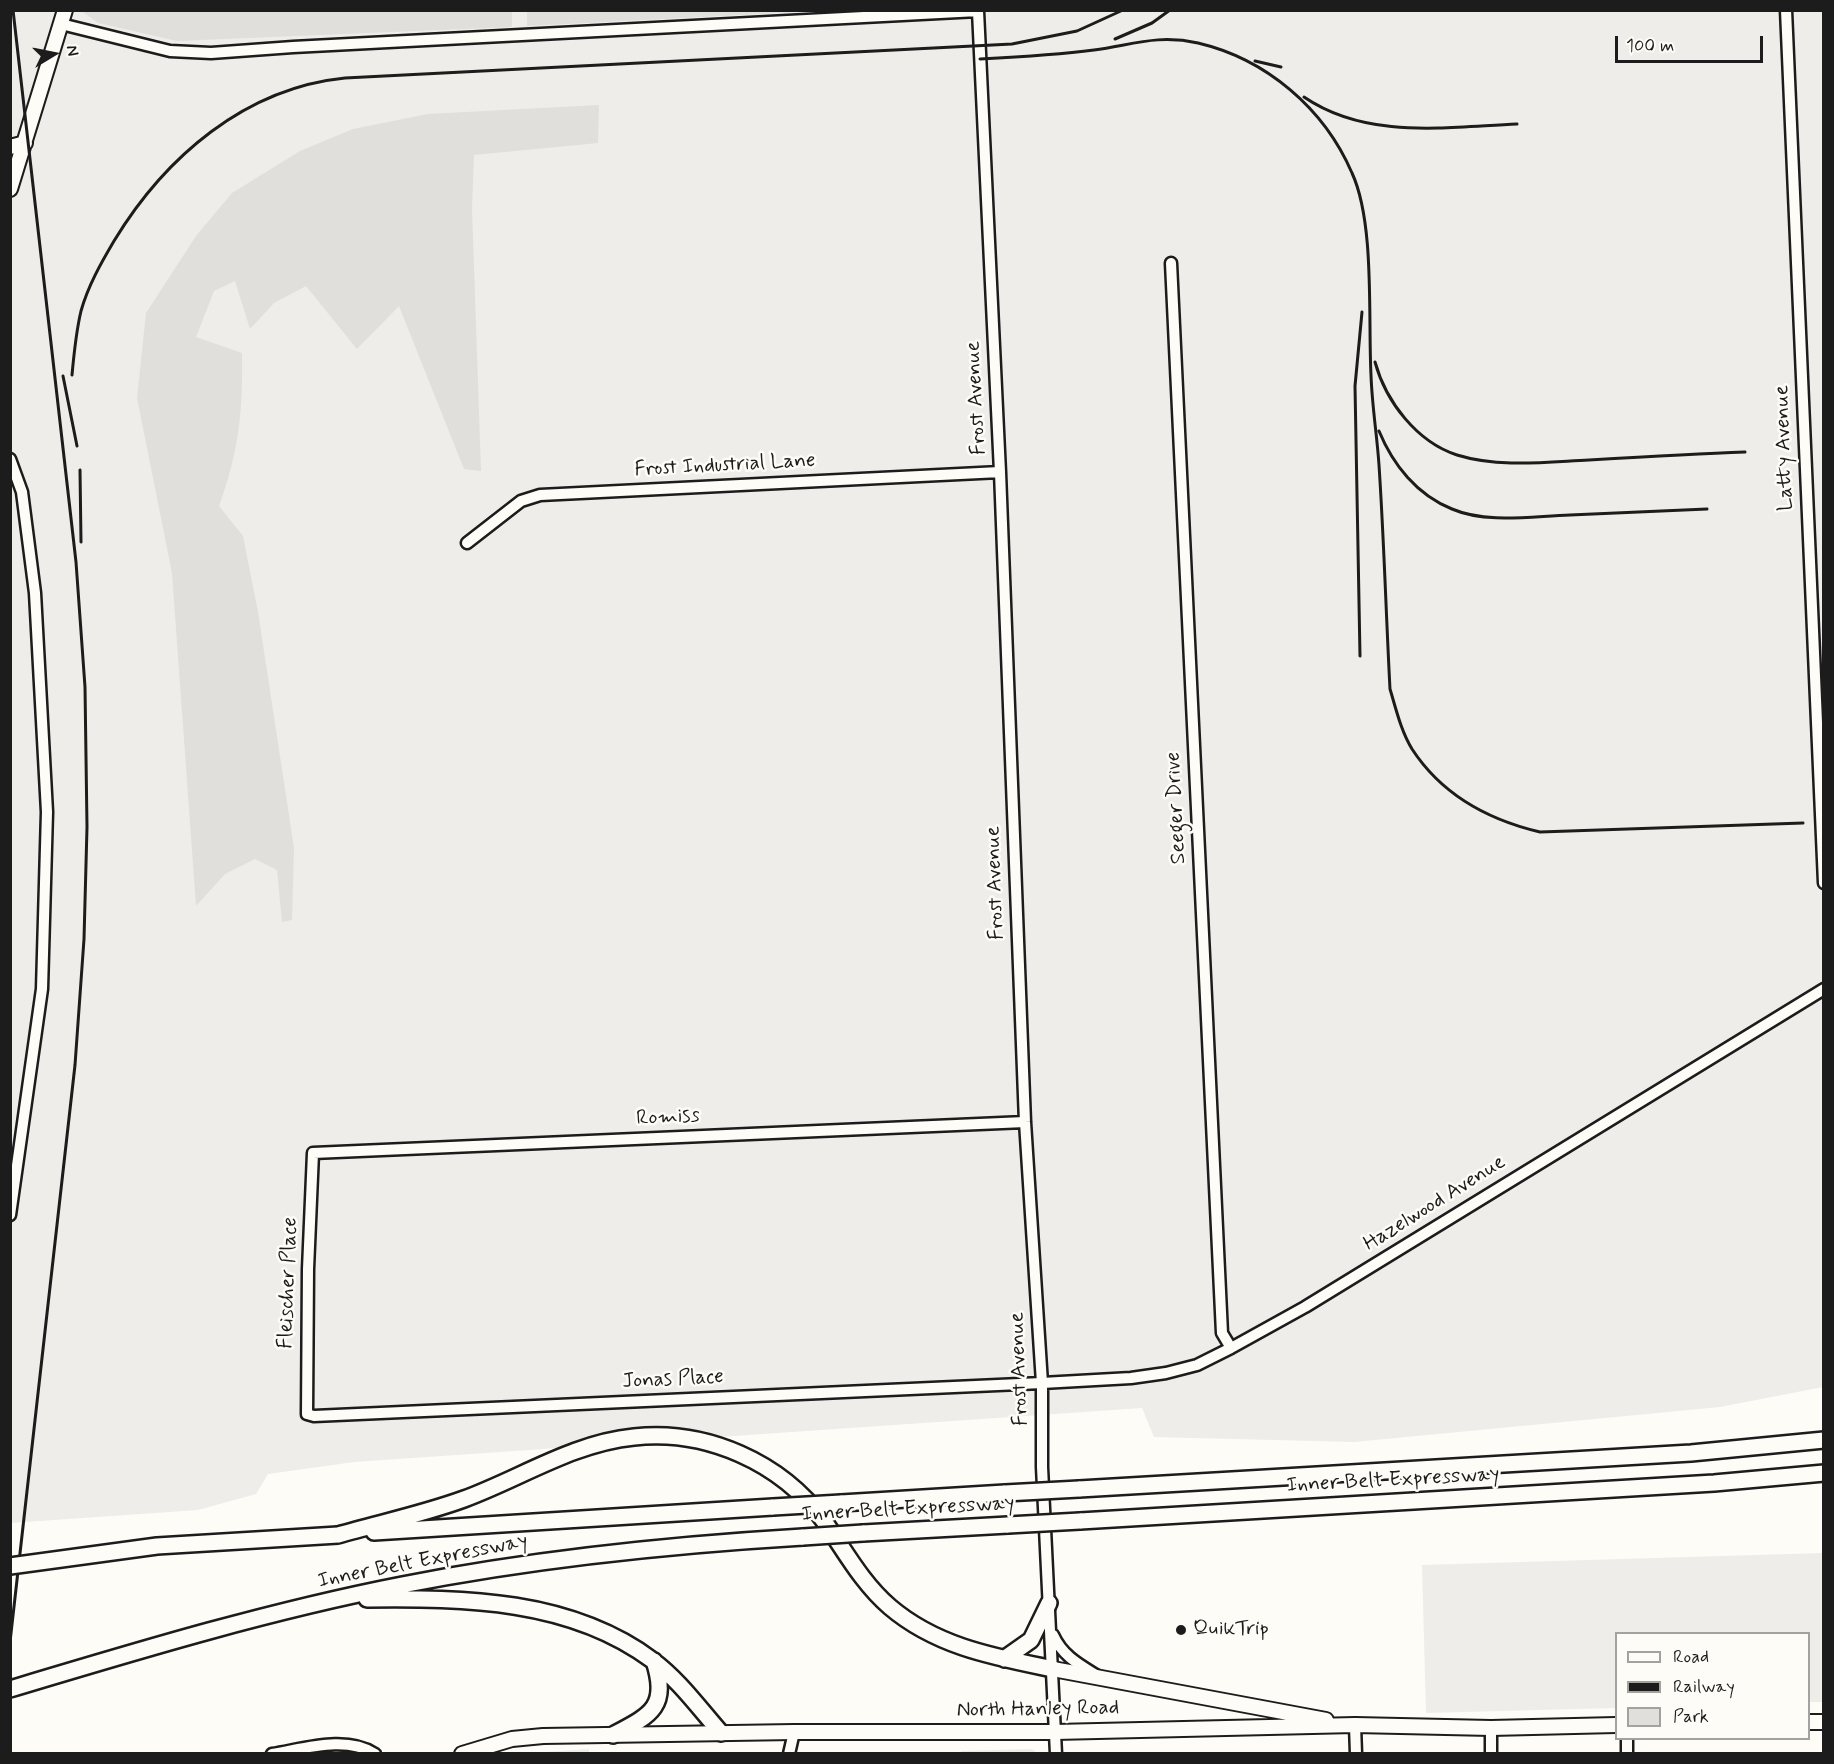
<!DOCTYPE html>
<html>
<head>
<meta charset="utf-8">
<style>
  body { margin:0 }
  #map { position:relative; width:1834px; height:1764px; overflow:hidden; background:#fdfcf7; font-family:Mynerve,sans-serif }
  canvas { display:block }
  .frame { position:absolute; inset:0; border:12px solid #1c1c1c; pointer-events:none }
  .legend { position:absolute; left:1615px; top:1632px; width:195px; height:108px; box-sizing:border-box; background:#fdfcf7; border:2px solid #a3a29f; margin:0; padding:8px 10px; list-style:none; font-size:18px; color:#1c1c1c }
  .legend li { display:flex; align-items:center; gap:12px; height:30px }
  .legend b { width:30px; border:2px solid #a3a29f }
  .north { position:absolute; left:24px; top:24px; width:60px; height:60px; -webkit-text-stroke:4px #fdfcf7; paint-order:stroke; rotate:80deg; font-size:16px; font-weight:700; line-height:24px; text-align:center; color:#1c1c1c }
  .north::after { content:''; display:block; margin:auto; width:21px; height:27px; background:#1c1c1c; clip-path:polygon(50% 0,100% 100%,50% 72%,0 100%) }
  .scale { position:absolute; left:1615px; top:36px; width:148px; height:27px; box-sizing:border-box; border:3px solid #1c1c1c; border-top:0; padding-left:8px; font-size:18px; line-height:21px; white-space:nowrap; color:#1c1c1c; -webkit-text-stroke:4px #fdfcf7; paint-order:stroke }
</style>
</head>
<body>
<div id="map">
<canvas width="1834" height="1764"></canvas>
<div class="frame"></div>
<ul class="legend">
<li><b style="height:8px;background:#fdfcf7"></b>Road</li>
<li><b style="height:8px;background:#1c1c1c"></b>Railway</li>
<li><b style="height:16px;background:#e0dfdb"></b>Park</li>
</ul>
<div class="north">N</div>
<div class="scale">100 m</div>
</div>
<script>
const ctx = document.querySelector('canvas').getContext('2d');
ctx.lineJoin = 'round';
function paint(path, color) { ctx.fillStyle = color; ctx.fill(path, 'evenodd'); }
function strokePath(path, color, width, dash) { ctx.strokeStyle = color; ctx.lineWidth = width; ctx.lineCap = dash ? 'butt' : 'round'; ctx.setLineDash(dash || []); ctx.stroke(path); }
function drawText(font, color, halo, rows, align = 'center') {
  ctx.font = font + ' Mynerve,sans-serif'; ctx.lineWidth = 5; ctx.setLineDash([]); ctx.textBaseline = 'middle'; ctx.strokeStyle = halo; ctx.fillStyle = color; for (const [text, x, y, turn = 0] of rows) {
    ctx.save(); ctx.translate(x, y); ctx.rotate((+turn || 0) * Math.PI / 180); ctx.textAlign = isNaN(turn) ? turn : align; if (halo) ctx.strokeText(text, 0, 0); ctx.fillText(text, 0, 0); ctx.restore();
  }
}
paint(new Path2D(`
  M11,11H1823V1387L1720,1407L1354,1442L1154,1437L1142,1408L354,1462L268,1474L256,1494L198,1510L11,1523Z
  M1823,1553V1702H1809L1808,1634H1616V1708L1426,1713L1422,1565Z
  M589,1749V1753H520H530Z
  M1032,1749L1037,1753L961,1754V1751Z`), '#eeede9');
paint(new Path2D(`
  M527,10H820V11L527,26Z
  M82,11L512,10V27L177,41L98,23Z
  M599,105L598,143L474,155L472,209L481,471L464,469L399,306L357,349L306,286L274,303L250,329L235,281L214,291L196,337L242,353C243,411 239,451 219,506L243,536L258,612L294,848L292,920L282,922L277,870L255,859L225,874L196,906L172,573L137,398L146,313L196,236L232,193L300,151L353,129L428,114Z`), '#e0dfdb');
const minor = new Path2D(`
  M1786,10L1824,883
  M61,24L170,51L211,53L293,47L978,11L1000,472L1025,1122L1042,1383V1467L1056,1754
  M1171,263L1222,1333L1231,1348
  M10,459L22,492L35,593L47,812L42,989L10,1215
  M467,543L521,501L540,495L1000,472
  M1025,1122L313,1153L308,1269L307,1414L314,1416L1042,1383L1131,1378L1166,1373L1197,1365L1231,1348L1305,1307L1824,989
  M1053,1635C1062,1655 1078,1664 1096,1675
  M1355,1725L1356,1754
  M1491,1728V1754
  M1627,1738V1754
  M272,1754C304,1749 346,1735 375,1754
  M789,1754L794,1732`);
const major = new Path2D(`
  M10,147L25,143
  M10,189L65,10
  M1053,1669L1326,1720
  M1808,1722H1824
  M462,1754L512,1739L543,1736L794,1732H1055L1355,1725L1491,1728L1616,1725`);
const highway = new Path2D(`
  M1079,1489L1691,1453L1824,1440
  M841,1503L1005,1493
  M1080,1521L1714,1483L1824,1473
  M374,1532L773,1507
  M863,1533L1008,1525
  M338,1535C380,1523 423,1514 464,1499C521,1478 573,1443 634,1437C706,1429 781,1462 824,1521C845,1551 862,1583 890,1607C937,1647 995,1657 1053,1669
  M367,1599C465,1598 570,1599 652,1660C679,1680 699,1708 721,1733
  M1004,1659L1031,1640L1049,1603
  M10,1689C140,1650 269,1611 402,1585C534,1559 668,1545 803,1537
  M613,1735C651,1715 669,1707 654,1661`);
strokePath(minor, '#1c1c1c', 15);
strokePath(major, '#1c1c1c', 18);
strokePath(highway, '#1c1c1c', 20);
strokePath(minor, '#fdfcf7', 10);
strokePath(major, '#fdfcf7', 14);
strokePath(highway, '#fdfcf7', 15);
strokePath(new Path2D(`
  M1115,39L1152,23L1170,10
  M980,59C1019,57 1056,55 1094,50C1132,45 1157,34 1198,43C1266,59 1324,108 1352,173C1375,223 1368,318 1371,375C1372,406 1377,435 1379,465C1384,540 1386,614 1390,689C1396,709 1401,731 1412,749C1442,795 1489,820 1540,832L1803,823
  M1255,61L1281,67
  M1304,97C1367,140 1446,127 1517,124
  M1375,362C1386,402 1417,442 1457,455C1499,468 1546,462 1589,460C1641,457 1693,454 1745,452
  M72,375C74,353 76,332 81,311C88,286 101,263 114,241C165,157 245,88 345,78L1012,44L1077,31L1123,10
  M63,376L77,446
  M1379,431C1393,465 1417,495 1452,509C1487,524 1532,516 1570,515C1615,513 1661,511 1707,509
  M80,470L81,542
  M1360,656L1355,386L1362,312
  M10,1642L75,1065L84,939L87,827L85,687L76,562L13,10`), '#1c1c1c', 3);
const highwayBridge = new Path2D(`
  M1005,1493L1079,1489
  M773,1507L841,1503
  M1008,1525L1080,1521
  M803,1537L863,1533
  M10,1566L157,1546L338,1535`);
strokePath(highwayBridge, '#1c1c1c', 20, []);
strokePath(highwayBridge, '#fdfcf7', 15);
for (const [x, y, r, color] of [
  [1181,1630,6,"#1c1c1c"]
]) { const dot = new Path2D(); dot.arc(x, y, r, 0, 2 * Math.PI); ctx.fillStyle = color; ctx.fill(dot); strokePath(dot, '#fdfcf7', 2); }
drawText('21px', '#1c1c1c', '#fdfcf7', [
  ["Frost Avenue",977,398,-93],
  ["Latty Avenue",1785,448,-92],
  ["Frost Industrial Lane",725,466,-3],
  ["Seeger Drive",1177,808,-93],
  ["Frost Avenue",996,883,-92],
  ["Romiss",668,1118,-3],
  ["Hazelwood Avenue",1435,1204,-32],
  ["Fleischer Place",289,1283,-88],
  ["Frost Avenue",1020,1369,-92],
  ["Jonas Place",673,1380,-3],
  ["Inner Belt Expressway",1393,1481,-3],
  ["Inner Belt Expressway",908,1510,-3],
  ["Inner Belt Expressway",423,1562,-11],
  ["North Hanley Road",1038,1710,-1]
]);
drawText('21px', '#1c1c1c', '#fdfcf7', [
  ["QuikTrip",1193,1630]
], 'left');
</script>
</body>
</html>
